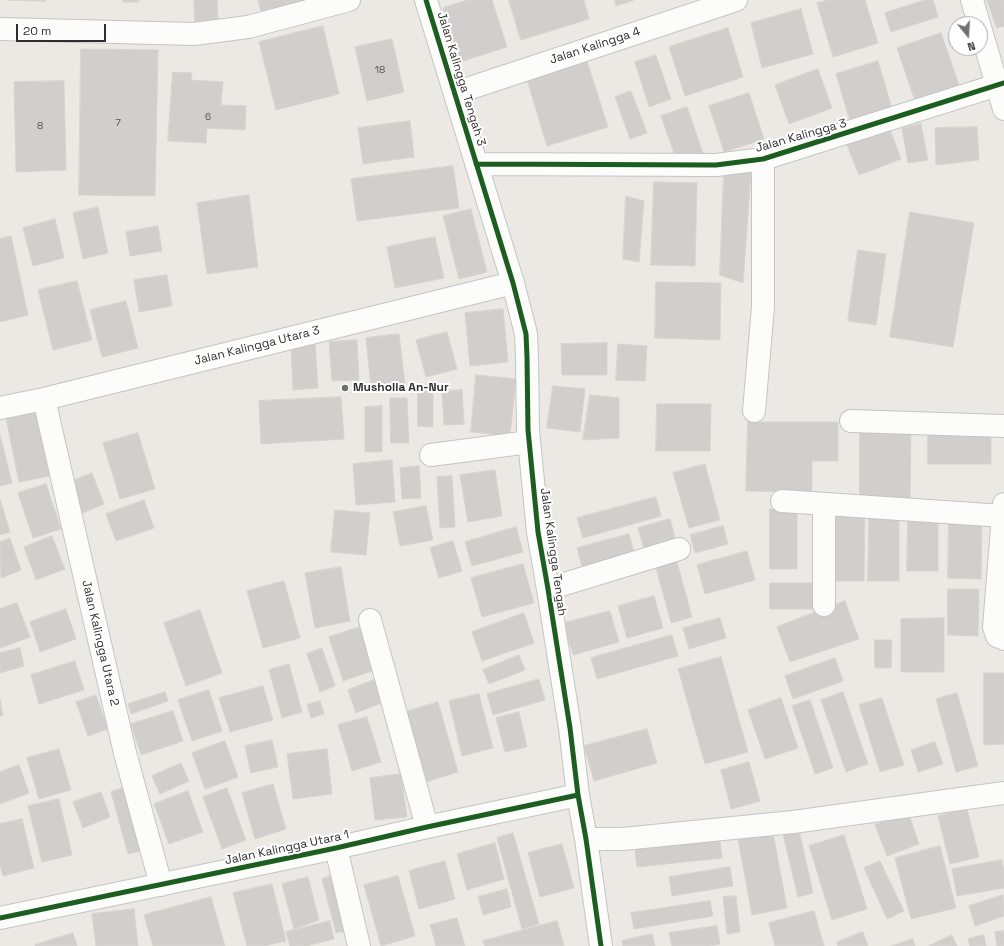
<!DOCTYPE html>
<html>
<head>
<meta charset="utf-8">
<style>
  body { margin:0 }
  #map { position:relative; width:1004px; height:946px; overflow:hidden; background:#ece8e4; font-family:"Space Grotesk",sans-serif }
  canvas { display:block }
  .north { position:absolute; left:948px; top:16px; width:40px; height:40px; box-sizing:border-box; background:#fff; border:1px solid #ababab; border-radius:50%; rotate:162deg; font-size:11px; font-weight:700; line-height:16px; text-align:center; color:#2e2e2e }
  .north::after { content:''; display:block; margin:auto; width:14px; height:18px; background:#706f6e; clip-path:polygon(50% 0,100% 100%,50% 72%,0 100%) }
  .scale { position:absolute; left:16px; top:24px; width:90px; height:18px; box-sizing:border-box; border:2px solid #2e2e2e; border-top:0; padding-left:5px; font-size:12px; line-height:14px; white-space:nowrap; color:#2e2e2e; -webkit-text-stroke:3px #fff; paint-order:stroke }
</style>
</head>
<body>
<div id="map">
<canvas width="1004" height="946"></canvas>
<div class="north">N</div>
<div class="scale">20 m</div>
</div>
<script>
const ctx = document.querySelector('canvas').getContext('2d');
ctx.lineJoin = 'round';
function paint(path, color) { ctx.fillStyle = color; ctx.fill(path, 'evenodd'); }
function strokePath(path, color, width, dash) { ctx.strokeStyle = color; ctx.lineWidth = width; ctx.lineCap = dash ? 'butt' : 'round'; ctx.setLineDash(dash || []); ctx.stroke(path); }
function drawText(font, color, halo, rows, align = 'center') {
  ctx.font = font + ' "Space Grotesk",sans-serif'; ctx.lineWidth = 4; ctx.setLineDash([]); ctx.textBaseline = 'middle'; ctx.strokeStyle = halo; ctx.fillStyle = color; for (const [text, x, y, turn = 0] of rows) {
    ctx.save(); ctx.translate(x, y); ctx.rotate((+turn || 0) * Math.PI / 180); ctx.textAlign = isNaN(turn) ? turn : align; if (halo) ctx.strokeText(text, 0, 0); ctx.fillText(text, 0, 0); ctx.restore();
  }
}
const building = new Path2D(`
  M8,0H46L45,1Z
  M123,0H139V2H123Z
  M194,0H217L218,21L195,22Z
  M258,0H308L262,14Z
  M468,0H492L507,47L460,62L443,8Z
  M509,0H584L589,19L521,40Z
  M615,0H634L616,6Z
  M828,0H865L878,43L833,57L817,3Z
  M925,0H933L938,17L891,32L885,13Z
  M987,0H1004V26L997,28Z
  M801,9L813,54L762,68L751,23Z
  M323,26L339,94L276,110L259,42Z
  M728,28L743,77L685,96L669,47Z
  M941,33L959,85L915,101L897,48Z
  M392,39L404,92L367,101L355,47Z
  M81,49L158,50L155,196L79,195Z
  M656,55L671,99L649,107L635,62Z
  M586,58L608,127L547,146L526,76Z
  M878,61L893,112L851,125L836,74Z
  M818,69L832,108L789,124L775,85Z
  M173,72L192,73L191,80L223,82L221,105L246,106L245,130L207,128L206,143L168,141Z
  M64,81L66,170L16,172L14,82Z
  M631,91L647,133L630,139L615,97Z
  M749,93L764,139L724,152L709,106Z
  M687,107L703,153L677,162L661,116Z
  M410,121L414,157L363,164L358,128Z
  M921,124L928,160L908,163L902,128Z
  M977,127L979,160L936,165L935,128Z
  M890,129L901,159L859,175L847,145Z
  M453,166L459,208L357,221L351,179Z
  M724,170L751,173L743,283L720,275Z
  M654,182L697,183L695,266L651,265Z
  M249,195L258,267L207,274L197,203Z
  M626,196L644,201L639,262L623,259Z
  M98,207L108,253L83,259L73,213Z
  M471,209L487,272L459,279L443,216Z
  M910,212L974,223L953,347L890,337Z
  M55,219L64,258L33,266L23,228Z
  M158,226L162,251L130,256L126,232Z
  M11,236L28,315L0,322V239Z
  M435,237L444,278L395,288L387,247Z
  M858,250L886,254L876,325L848,321Z
  M167,275L172,306L139,312L134,280Z
  M77,281L92,340L53,350L38,290Z
  M656,282L721,283L720,340L655,338Z
  M126,301L138,348L102,357L90,310Z
  M503,309L508,362L470,366L465,313Z
  M447,332L457,369L426,377L416,340Z
  M399,334L405,384L371,388L366,338Z
  M357,340L359,380L332,381L329,342Z
  M315,342L318,388L293,390L291,344Z
  M607,343V375H562L561,344Z
  M618,344L647,346L645,381L616,380Z
  M476,375L516,379L510,436L471,432Z
  M553,386L585,389L580,432L547,428Z
  M418,387H433V427L418,426Z
  M462,390L464,424L444,425L442,391Z
  M590,395L619,398V438L583,440Z
  M341,397L344,439L261,444L259,401Z
  M390,398H407L409,443H391Z
  M657,404H711L710,451H656Z
  M382,406V452H365V407Z
  M37,412L50,476L19,482L6,418Z
  M748,422H838V461H812V492L746,491Z
  M860,424H911L910,502H860Z
  M928,428H991V464H928Z
  M138,433L155,489L120,499L103,443Z
  M0,435L12,483L0,486Z
  M392,460L395,502L356,505L353,464Z
  M705,464L720,520L689,528L673,473Z
  M419,466L421,498L402,499L400,468Z
  M495,470L502,516L468,522L460,475Z
  M92,473L104,504L83,513L70,482Z
  M452,476L455,527L440,528L437,477Z
  M46,484L61,529L33,538L18,493Z
  M656,497L661,516L583,538L577,518Z
  M0,499L10,532L0,535Z
  M144,500L154,528L116,541L106,514Z
  M426,506L433,540L400,546L393,512Z
  M770,509H797V569H770Z
  M335,510L370,513L366,555L331,552Z
  M828,510H865L864,581H827Z
  M908,513H938V571H907Z
  M869,514H899V581H868Z
  M670,519L676,541L644,549L638,528Z
  M949,519H982L981,579L948,578Z
  M723,526L728,544L695,553L690,535Z
  M516,527L523,552L472,566L465,542Z
  M629,534L636,559L584,573L577,548Z
  M52,536L65,569L36,580L24,547Z
  M10,538L21,570L1,578L0,542Z
  M453,541L462,571L439,578L430,548Z
  M747,551L755,580L705,594L697,565Z
  M676,558L692,617L671,623L655,564Z
  M523,564L534,603L482,617L471,578Z
  M341,567L350,621L315,628L305,573Z
  M284,581L300,638L263,648L247,591Z
  M770,583H813V609H770Z
  M948,589H979L978,636L948,635Z
  M654,596L663,628L627,638L618,606Z
  M845,601L859,639L790,662L777,627Z
  M17,603L30,637L0,648V609Z
  M66,609L76,639L40,652L30,622Z
  M200,610L222,673L186,686L164,623Z
  M610,611L619,642L573,655L564,623Z
  M524,613L534,643L482,661L472,632Z
  M720,618L726,638L689,649L683,628Z
  M944,618V672H901V619Z
  M363,626L378,669L343,681L329,637Z
  M672,635L678,656L597,679L591,658Z
  M875,640H892L891,668H875Z
  M20,648L24,666L0,673V653Z
  M322,648L335,686L320,692L307,654Z
  M519,655L525,670L489,684L483,670Z
  M721,657L748,752L705,764L678,669Z
  M835,658L843,681L793,699L785,676Z
  M75,661L84,690L39,704L31,675Z
  M289,664L302,712L282,718L269,670Z
  M984,673H1004V744L984,745Z
  M379,678L387,701L356,713L348,690Z
  M539,679L545,700L493,715L487,694Z
  M263,686L273,720L230,732L219,698Z
  M209,690L222,731L192,741L178,700Z
  M165,692L168,701L131,714L128,704Z
  M843,692L868,764L846,772L821,700Z
  M957,693L978,766L956,772L936,699Z
  M479,694L493,748L462,756L449,701Z
  M96,695L108,729L88,736L76,702Z
  M781,698L798,748L765,759L748,710Z
  M882,698L904,765L880,772L859,705Z
  M0,699L3,716H0Z
  M810,700L833,768L815,774L792,706Z
  M320,701L324,714L311,718L307,705Z
  M438,702L458,772L426,782L405,712Z
  M173,711L183,741L141,755L131,724Z
  M519,712L527,747L505,752L496,718Z
  M367,717L381,762L352,771L338,725Z
  M647,729L657,763L594,781L584,746Z
  M272,740L278,767L251,773L245,746Z
  M225,741L238,777L205,789L192,753Z
  M935,742L943,764L918,772L911,750Z
  M59,749L71,790L39,799L27,758Z
  M327,749L332,794L293,799L287,754Z
  M749,762L760,801L731,809L721,770Z
  M181,763L189,781L160,794L152,776Z
  M19,765L29,793L0,804V772Z
  M401,774L407,817L375,820L370,778Z
  M273,784L286,829L255,839L242,793Z
  M123,788L141,851L128,854L111,792Z
  M227,788L246,840L222,849L203,797Z
  M188,791L203,832L169,844L154,804Z
  M101,792L110,817L83,828L73,802Z
  M59,799L72,855L42,862L28,806Z
  M967,809L979,857L950,864L938,816Z
  M908,812L919,844L887,856L875,825Z
  M22,819L34,868L3,876L0,864V824Z
  M799,830L813,893L798,897L783,834Z
  M719,832L722,858L637,867L634,842Z
  M513,833L539,924L522,929L497,838Z
  M773,833L787,908L752,915L738,839Z
  M844,835L867,909L832,920L809,846Z
  M495,843L504,879L467,890L457,854Z
  M562,844L574,888L540,897L528,853Z
  M940,846L956,908L911,919L895,858Z
  M1002,860L1004,872V888L957,896L952,869Z
  M445,861L455,899L419,909L409,871Z
  M880,861L904,911L887,919L864,868Z
  M730,867L733,886L672,896L669,877Z
  M338,874L352,929L336,933L322,879Z
  M398,876L415,936L381,946L364,885Z
  M308,877L319,920L294,929L282,884Z
  M272,884L286,941L264,946H247L233,893Z
  M507,889L511,907L483,915L478,897Z
  M1003,895L1004,916L975,926L969,906Z
  M736,896L740,932L727,934L723,897Z
  M211,897L225,946H153L144,915Z
  M710,901L713,916L634,929L631,913Z
  M134,909L138,946H96L92,914Z
  M814,911L824,946H775L769,923Z
  M457,918L465,946H436L430,925Z
  M330,921L334,939L306,946H290L286,932Z
  M557,921L564,946H485L483,941Z
  M717,926L720,944L709,946H672L669,933Z
  M1004,931V946H997L995,932Z
  M863,932L868,946H838L837,942Z
  M73,933L77,946H36L35,945Z
  M652,934L655,946H623L622,941Z
  M952,935L957,946H929Z
  M984,935L986,946H970L968,939Z
  M913,939L915,946H891Z`);
paint(building, '#d1cecb');
strokePath(building, '#d7d4d0', 1);
const minor = new Path2D(`
  M426,0L513,283L526,334L527,357L528,430L538,532L548,589L570,728L578,795L586,839L601,946
  M972,0L979,24
  M980,27L1004,109
  M0,29L194,34L248,27L349,0
  M455,93L736,0
  M476,164L716,165L763,159L1004,83
  M44,399L125,753L161,885
  M0,408L44,399L513,283
  M754,411L763,307V159
  M851,421L1004,426
  M431,455L529,442
  M782,501L1003,516
  M824,504V605
  M1004,504L994,627L997,636L1004,639
  M548,589L679,549
  M370,620L427,827
  M586,839H623L793,822L1004,793
  M336,848L359,946
  M0,918L336,848L427,827L578,795`);
strokePath(minor, '#c5c4c5', 24);
strokePath(minor, '#fcfcfb', 22);
strokePath(new Path2D(`
  M426,0L513,283L526,334L527,357L528,430L538,532L548,589L570,728L578,795L586,839L601,946
  M476,164L716,165L763,159L1004,83
  M0,918L336,848L427,827L578,795`), '#1b5e20', 5);
for (const [x, y, r, color] of [
  [345,388,4,"#706f6e"]
]) { const dot = new Path2D(); dot.arc(x, y, r, 0, 2 * Math.PI); ctx.fillStyle = color; ctx.fill(dot); strokePath(dot, '#fff', 1.5); }
drawText('10px', '#585857', null, [
  ["18",380,70],
  ["6",208,117],
  ["7",118,123],
  ["8",40,126]
]);
drawText('12px', '#2e2e2e', '#fff', [
  ["Jalan Kalingga 4",595,46,-18],
  ["Jalan Kalingga Tengah 3",461,79,73],
  ["Jalan Kalingga 3",801,136,-16],
  ["Jalan Kalingga Utara 3",257,346,-14],
  ["Jalan Kalingga Tengah",553,552,82],
  ["Jalan Kalingga Utara 2",100,643,77],
  ["Jalan Kalingga Utara 1",287,848,-12]
]);
drawText('bold 12px', '#2e2e2e', '#fff', [
  ["Musholla An-Nur",353,388]
], 'left');
</script>
</body>
</html>
